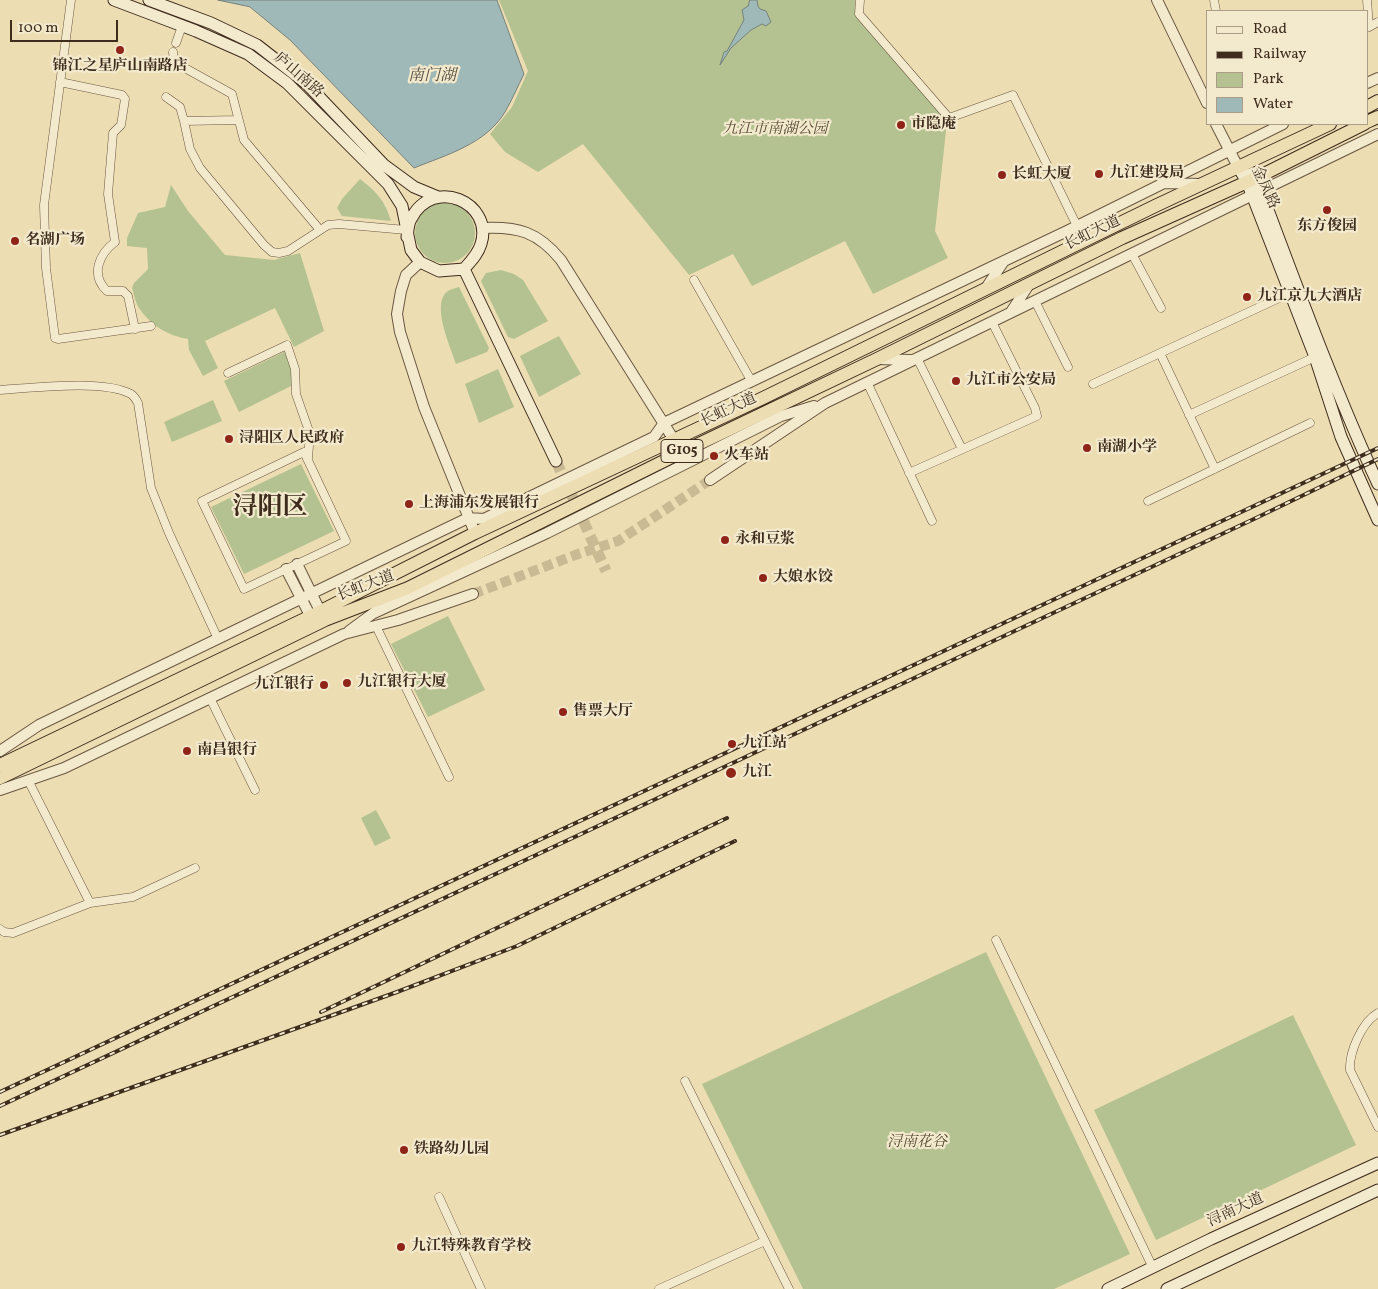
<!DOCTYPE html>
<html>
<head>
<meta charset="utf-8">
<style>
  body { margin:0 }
  #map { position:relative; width:1378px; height:1289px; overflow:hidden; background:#edddb2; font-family:Vollkorn,serif }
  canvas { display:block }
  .legend { position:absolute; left:1206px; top:10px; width:162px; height:115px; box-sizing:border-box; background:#f3e9cd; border:1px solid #ab9d87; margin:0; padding:6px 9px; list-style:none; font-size:15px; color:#3e2c1d }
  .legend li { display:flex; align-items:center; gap:10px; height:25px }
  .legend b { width:25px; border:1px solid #ab9d87 }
  .scale { position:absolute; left:10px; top:20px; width:108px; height:22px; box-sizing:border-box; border:2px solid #3e2c1d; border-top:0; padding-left:6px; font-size:15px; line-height:18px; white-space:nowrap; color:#3e2c1d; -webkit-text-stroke:4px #f3e9cd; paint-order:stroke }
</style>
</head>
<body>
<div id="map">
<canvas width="1378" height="1289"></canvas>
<ul class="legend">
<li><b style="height:6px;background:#f3e9cd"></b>Road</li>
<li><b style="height:6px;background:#3e2c1d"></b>Railway</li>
<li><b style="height:14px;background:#b3c290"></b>Park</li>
<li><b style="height:14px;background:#9eb9b8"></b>Water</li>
</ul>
<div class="scale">100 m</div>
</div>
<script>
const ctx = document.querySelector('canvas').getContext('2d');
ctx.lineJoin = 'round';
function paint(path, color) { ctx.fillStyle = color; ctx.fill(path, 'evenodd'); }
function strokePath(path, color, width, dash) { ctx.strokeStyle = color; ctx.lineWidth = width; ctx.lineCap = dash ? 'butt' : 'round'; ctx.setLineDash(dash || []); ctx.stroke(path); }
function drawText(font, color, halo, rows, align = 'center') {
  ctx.font = font + ' Vollkorn,"Noto Serif SC",serif'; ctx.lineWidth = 4.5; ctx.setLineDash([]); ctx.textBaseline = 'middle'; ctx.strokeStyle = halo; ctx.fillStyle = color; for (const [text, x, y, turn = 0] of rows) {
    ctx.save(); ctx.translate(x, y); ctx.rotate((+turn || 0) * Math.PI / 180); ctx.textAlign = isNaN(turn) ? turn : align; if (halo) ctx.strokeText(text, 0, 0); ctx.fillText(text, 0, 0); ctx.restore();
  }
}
paint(new Path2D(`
  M499,0H855V16L947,122L935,231L948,258L873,294L845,241L752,286L733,254L689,275L583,144L538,172L505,152L490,134L512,107L528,71Z
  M360,179C377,192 385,201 391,221L342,216L337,208L342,199Z
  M171,185L188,211L225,255L274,260L300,253L324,331L294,347L275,308L205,341L218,368L203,376L189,350L188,339C168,336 150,325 139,308C135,302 134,294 132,288L134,283L148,269L147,248L127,246V238L138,213L165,207Z
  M415 233a30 30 0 1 1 60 0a30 30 0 1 1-60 0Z
  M501,270L514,274L523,280L548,321L514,339L508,337L481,281L486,273Z
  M459,287L489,348L487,352L456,364C451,348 430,303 448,291C451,289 456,288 459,287Z
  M559,336L581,374L539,397L520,356Z
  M286,351L292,372L293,385L239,412L224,381Z
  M498,369L514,407L479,423L465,384Z
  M213,400L222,421L172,442L164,422Z
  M301,464L334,531L244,574L211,507Z
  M448,616L485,690L428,717L391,644Z
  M376,810L391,838L375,846L361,818Z
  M986,952L1130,1254L1054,1289H803L702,1084Z
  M1293,1015L1356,1145L1156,1240L1094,1110Z`), '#b3c290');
const water = new Path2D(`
  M218,0H497L524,74C518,86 512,100 505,112C486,144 446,155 414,168L290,40L250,7Z
  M750,0H757L758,6L760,9L766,11L771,22L766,26L762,24L751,30L731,48L720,65L724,52L727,51L744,20L742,10L748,6Z`);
paint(water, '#9eb9b8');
strokePath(water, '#78817a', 1);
strokePath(new Path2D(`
  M473,594L578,554L618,541L710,480`), '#caba94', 10, [10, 5]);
strokePath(new Path2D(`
  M556,461L606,571`), '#caba94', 11, [11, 5.5]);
const minor = new Path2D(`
  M71,0L44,205L46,268L55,338L58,339L151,326
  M860,0L859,14L949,118L1013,95L1077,226
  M1214,0L1216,11
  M1367,0L1369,27L1378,22
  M176,43L182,26
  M173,52L174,62L232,94L244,140L320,230
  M60,82L122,95L125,99L121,125L113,133L108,194L115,242C99,254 90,275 107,291H123L128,296L135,329
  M166,97L180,107L184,121
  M238,120L184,121L190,149L200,168L264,245L272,252L279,253L288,251L328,225L339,224L406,230
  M1132,254L1161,308
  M694,280L752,382
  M1035,301L1068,367
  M1160,353L1215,469
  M917,358L962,449
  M228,373L287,345L295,369L296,394L310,434L308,458
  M867,382L932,521
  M1093,384L1290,293
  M0,390C33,388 103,379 131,394C134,396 136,399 138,403L151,488L169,533L218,639
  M1189,415L1315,357
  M304,452L346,541L244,589L202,501Z
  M909,473L1037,416L1035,408L992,322
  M1148,501L1310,423
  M376,626L449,777
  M210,698L255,790
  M28,780L90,903
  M0,929L4,932L13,933L90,903L133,897L195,868
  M996,940L1153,1268
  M1378,1013C1362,1022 1349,1052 1350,1070L1378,1127
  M685,1081L789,1289
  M439,1197L481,1289
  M659,1289L765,1241`);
const tertiary = new Path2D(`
  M1157,0L1207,103
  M1367,83L1378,78
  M1216,124L1238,167
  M1163,183L1201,184
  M482,228C518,226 538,232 561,260L674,440
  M420,262L406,275L401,291L397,314L400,332L424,407L475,533
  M986,288L1004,261
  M1011,312L1030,283
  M878,359L911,360
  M710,480L825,403L1378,134
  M297,564L323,617
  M286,569L313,621
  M374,613L547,533L781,416L814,406
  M349,631L379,609
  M0,751L39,725L468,518L484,519L654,437L664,423L1067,231L1283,124
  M0,790L64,768L344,634L398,620L473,594`);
const secondary = new Path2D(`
  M114,0L196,31L248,54L287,83L388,184L402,206L411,250L420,262L439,271L464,269C471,261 478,254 481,244C494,203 433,175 411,219C408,224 408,231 407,237
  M149,0L211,23L257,45L307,84L384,165L414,187L438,197
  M1238,167L1247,182L1315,357L1341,437L1378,520
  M1249,174L1256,178C1295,281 1332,384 1378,484
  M464,269L556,461
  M1108,1289L1211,1239L1378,1163
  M1167,1289L1378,1190`);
const trunk = new Path2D(`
  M1367,107L1378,101
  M1367,122L1378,117
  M0,765L311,616L475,533L763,398L1155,206L1330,124
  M0,778L325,620L408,588L682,452L877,359L1122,238L1256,178L1364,124`);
strokePath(minor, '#6a5842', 9);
strokePath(tertiary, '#6a5842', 12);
strokePath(secondary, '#3e2c1d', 13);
strokePath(trunk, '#3e2c1d', 14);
strokePath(minor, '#f3e9cd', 8);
strokePath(tertiary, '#f3e9cd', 10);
strokePath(secondary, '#f3e9cd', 11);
strokePath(trunk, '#edddb2', 12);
const rail = new Path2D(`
  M321,1012L727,818
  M0,1092L1378,448
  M0,1106L1254,519L1378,459
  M0,1135L397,992L517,946L735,841`);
strokePath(rail, '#3e2c1d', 4);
strokePath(rail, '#f3e9cd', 2, [5.5]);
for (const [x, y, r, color] of [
  [120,50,5,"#8f2418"],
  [901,125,5,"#8f2418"],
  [1099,174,5,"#8f2418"],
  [1002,175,5,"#8f2418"],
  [1327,210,5,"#8f2418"],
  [15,241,5,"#8f2418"],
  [1247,297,5,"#8f2418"],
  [956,381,5,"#8f2418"],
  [229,439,5,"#8f2418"],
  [1087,448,5,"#8f2418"],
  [714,456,5,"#8f2418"],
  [409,504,5,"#8f2418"],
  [725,540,5,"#8f2418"],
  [763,578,5,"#8f2418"],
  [347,683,5,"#8f2418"],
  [324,685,5,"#8f2418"],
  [563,712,5,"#8f2418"],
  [732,744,5,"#8f2418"],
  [187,751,5,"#8f2418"],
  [731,773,6,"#8f2418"],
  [404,1150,5,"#8f2418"],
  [401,1247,5,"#8f2418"]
]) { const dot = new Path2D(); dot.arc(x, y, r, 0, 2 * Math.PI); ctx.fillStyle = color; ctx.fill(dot); strokePath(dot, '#f3e9cd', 2); }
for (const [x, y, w] of [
  [682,451,42]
]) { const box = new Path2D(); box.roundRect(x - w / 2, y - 11.5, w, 23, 4); ctx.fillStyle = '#f3e9cd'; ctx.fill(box); strokePath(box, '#3e2c1d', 1); }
drawText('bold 14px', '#3e2c1d', null, [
  ["G105",682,451]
]);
drawText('bold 15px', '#3e2c1d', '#f3e9cd', [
  ["锦江之星庐山南路店",120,67,"center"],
  ["市隐庵",911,125],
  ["九江建设局",1109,174],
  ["长虹大厦",1012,175],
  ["东方俊园",1327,227,"center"],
  ["名湖广场",25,241],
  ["九江京九大酒店",1257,297],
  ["九江市公安局",966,381],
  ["浔阳区人民政府",239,439],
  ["南湖小学",1097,448],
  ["火车站",724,456],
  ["上海浦东发展银行",419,504],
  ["永和豆浆",735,540],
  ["大娘水饺",773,578],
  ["九江银行大厦",357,683],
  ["九江银行",314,685,"right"],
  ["售票大厅",573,712],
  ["九江站",742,744],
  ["南昌银行",197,751],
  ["九江",742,773],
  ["铁路幼儿园",414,1150],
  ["九江特殊教育学校",411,1247]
], 'left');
drawText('15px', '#3e2c1d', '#f3e9cd', [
  ["庐山南路",298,76,41],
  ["金凤路",1264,188,65],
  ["长虹大道",1093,234,-26],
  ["长虹大道",729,411,-25],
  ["长虹大道",366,587,-21],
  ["浔南大道",1236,1211,-25]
]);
drawText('italic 15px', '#554a34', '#f3e9cd', [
  ["九江市南湖公园",775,130],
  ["浔南花谷",917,1143]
]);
drawText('italic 16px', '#564f44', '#f3e9cd', [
  ["南门湖",432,77]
]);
drawText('bold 25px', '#3e2c1d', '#f3e9cd', [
  ["浔阳区",270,509]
]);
</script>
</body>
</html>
